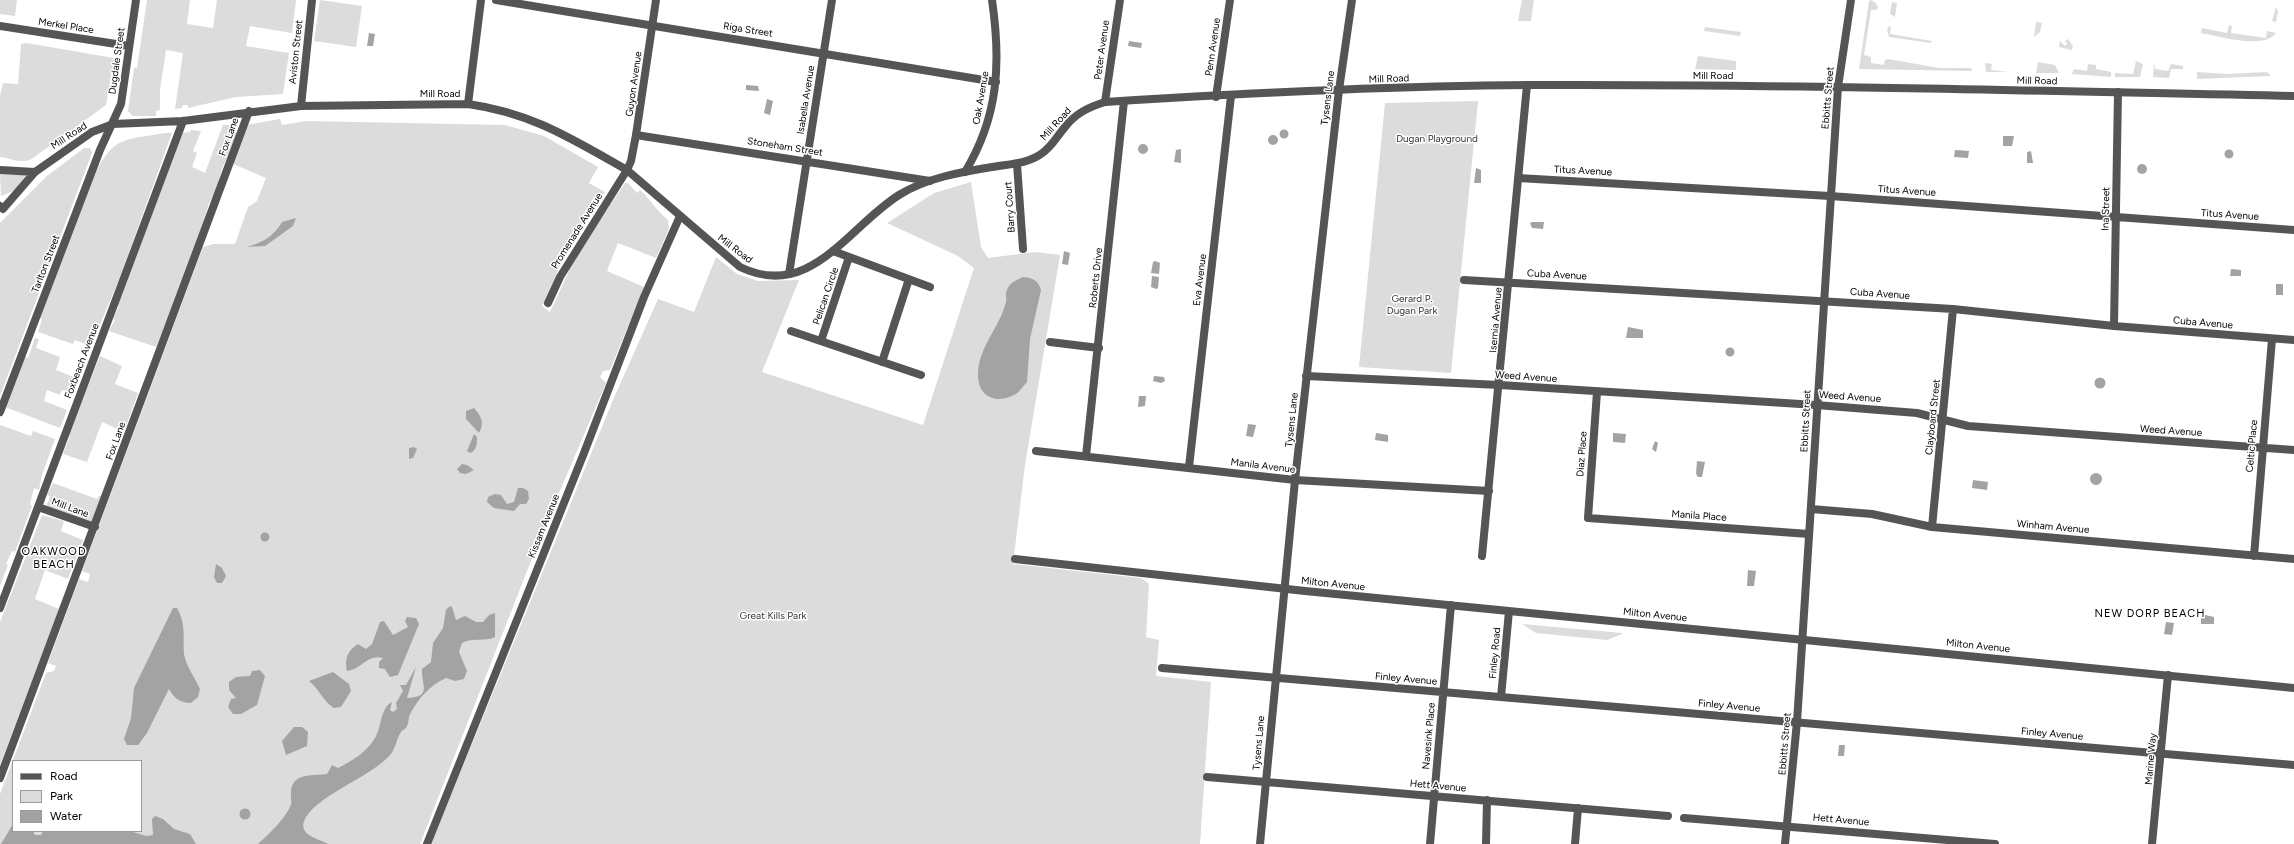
<!DOCTYPE html>
<html>
<head>
<meta charset="utf-8">
<style>
  body { margin:0 }
  #map { position:relative; width:2294px; height:844px; overflow:hidden; background:#fff; font-family:Figtree,sans-serif }
  canvas { display:block }
  .legend { position:absolute; left:12px; top:760px; width:130px; height:72px; box-sizing:border-box; background:#fff; border:1px solid #999; margin:0; padding:5px 7px; list-style:none; font-size:12px; color:#000 }
  .legend li { display:flex; align-items:center; gap:8px; height:20px }
  .legend b { width:20px; border:1px solid #999 }
</style>
</head>
<body>
<div id="map">
<canvas width="2294" height="844"></canvas>
<ul class="legend">
<li><b style="height:5px;background:#555"></b>Road</li>
<li><b style="height:11px;background:#dcdcdc"></b>Park</li>
<li><b style="height:11px;background:#a3a3a3"></b>Water</li>
</ul>
</div>
<script>
const ctx = document.querySelector('canvas').getContext('2d');
ctx.lineJoin = 'round';
function paint(path, color) { ctx.fillStyle = color; ctx.fill(path, 'evenodd'); }
function strokePath(path, color, width, dash) { ctx.strokeStyle = color; ctx.lineWidth = width; ctx.lineCap = dash ? 'butt' : 'round'; ctx.setLineDash(dash || []); ctx.stroke(path); }
function drawText(font, color, halo, rows, align = 'center') {
  ctx.font = font + ' Figtree,sans-serif'; ctx.lineWidth = 3; ctx.setLineDash([]); ctx.textBaseline = 'middle'; ctx.strokeStyle = halo; ctx.fillStyle = color; for (const [text, x, y, turn = 0] of rows) {
    ctx.save(); ctx.translate(x, y); ctx.rotate((+turn || 0) * Math.PI / 180); ctx.textAlign = isNaN(turn) ? turn : align; if (halo) ctx.strokeText(text, 0, 0); ctx.fillText(text, 0, 0); ctx.restore();
  }
}
paint(new Path2D(`
  M0,0H17L15,16L0,14Z
  M147,0H190L187,24L213,28L217,0H296L292,33L250,26L246,46L289,53L283,94L236,97L188,108V105H183L182,108L175,109L183,53L166,50L160,90V110L156,111V116H133L128,111L134,68H137Z
  M320,0L362,6L356,47L314,41Z
  M1522,0H1534L1531,21H1518Z
  M1871,0L1876,3L1878,8L1876,10H1871L1864,55L1871,57V63L1884,65L1885,60L1888,59L1939,68H1971L1972,71L1859,69L1869,1Z
  M1892,2L1897,3L1895,17L1890,14Z
  M2276,7L2278,11L2276,22L2272,21Z
  M2036,22L2042,23L2040,32L2034,37Z
  M2229,25L2232,26L2231,33L2266,38L2267,31L2276,33C2264,50 2219,36 2201,33L2202,28L2227,33Z
  M1889,26L1891,27L1890,34L1932,41L1931,43L1889,37L1887,30Z
  M1705,27L1741,32L1740,36L1704,31Z
  M2068,39L2073,46L2072,50L2059,47L2060,41L2065,46L2067,44L2065,41Z
  M26,43L114,58L106,105L33,158C21,165 11,158 0,157V96L3,83L18,84L21,44Z
  M1698,56L1736,61V70L1695,69Z
  M2136,61L2143,64L2140,77H2115V73L2133,74Z
  M2038,62L2055,65L2059,73H2036Z
  M2154,62L2155,69L2168,71L2171,64L2183,66V69H2171L2169,78L2153,77Z
  M1985,63L1992,64L1991,70L2008,72H1986Z
  M2088,64L2096,65V69L2111,72V77L2072,74L2074,69L2087,71Z
  M2197,72L2227,74L2267,72L2271,76L2197,79Z
  M1478,101L1451,373L1359,367L1385,103Z
  M280,119L282,125L306,121L505,125L544,136L598,167L589,183L605,192L564,257L542,306L550,312L576,256L625,183H628L637,193L640,190C651,200 657,211 668,220L669,229L656,258L618,243L607,271L644,287L610,370L603,371L600,377L606,383L542,533L420,844H0V794L46,673L54,671L56,666L48,663L79,579L88,582L90,574L82,571L203,247L213,244H235L248,207L257,201L266,178L233,164L246,125ZM13,761H141V831H13Z
  M223,125H229L236,129V140L222,168L216,191L209,203L193,256L156,347L109,331L115,320L113,319L119,306L117,305L183,133L189,132V135L190,130L201,131L193,151L197,153L192,167L205,173Z
  M172,133L120,277L91,346L75,340L73,344L38,332L42,319L39,317L96,171C111,145 117,140 147,136C156,135 164,132 172,133Z
  M84,148H90L92,153L0,396V223L47,176Z
  M0,174L25,175L26,177L16,190L1,196Z
  M971,182L981,247L988,258L1035,252L1060,255L1025,465L1013,564L1141,578L1149,584L1146,637L1159,640L1156,676L1211,682L1200,844H431L613,400L658,299L694,312L716,257L737,274L758,281L799,280L762,372L923,425L974,268L958,256L887,223L934,193Z
  M35,338L39,339L36,348L60,357L56,370L79,379L73,394L62,390L60,395L47,390L44,401L67,410L60,428L5,407L24,357L28,358Z
  M100,356L122,366L115,384L138,393L124,432L102,422L87,462L63,454L70,436L68,435Z
  M0,425L31,436L33,431L55,439L42,475L39,490L34,488L30,504L32,506L15,552L12,551L6,564L8,565L0,586Z
  M53,483L97,499L99,496H103L92,522L48,507L46,503H48L50,496L47,495Z
  M42,515L64,521L61,531L83,540L68,579L45,570L35,599L59,609L0,765V622Z
  M1522,624L1622,633V634L1607,640L1536,633Z`), '#dcdcdc');
paint(new Path2D(`
  M369,33L375,34L373,46H367Z
  M1129,41L1142,43L1141,48L1128,46Z
  M746,85L758,86L759,91L746,90Z
  M767,99L773,101L770,115L764,113Z
  M1279.5 134a4.5 4.5 0 1 1 9 0a4.5 4.5 0 1 1-9 0Z
  M1268 140a5 5 0 1 1 10 0a5 5 0 1 1-10 0Z
  M2003,136H2014L2012,146H2003Z
  M1138 149a5 5 0 1 1 10 0a5 5 0 1 1-10 0Z
  M1181,149V163L1174,162L1176,150Z
  M2224.5 154a4.5 4.5 0 1 1 9 0a4.5 4.5 0 1 1-9 0Z
  M1955,150L1969,151L1968,158L1954,157Z
  M2031,151L2033,163H2027V152Z
  M2137 169a5 5 0 1 1 10 0a5 5 0 1 1-10 0Z
  M1476,168L1481,170V183H1474Z
  M296,218L293,226L265,246L246,247C262,243 273,237 282,222Z
  M1532,222H1544L1543,229L1532,228L1530,223Z
  M1064,251L1070,253L1068,265L1062,264Z
  M1155,261L1160,263L1159,274L1151,273L1153,262Z
  M2231,269L2241,270V276H2230Z
  M1152,276L1159,277L1158,288L1156,289L1151,287Z
  M1023,277C1033,278 1038,280 1041,290L1030,339L1027,382C1023,386 1019,393 1014,395C995,405 977,396 978,373C979,346 1000,327 1006,302C1007,298 1005,293 1007,290C1009,283 1017,280 1023,277Z
  M2276,284H2283V295H2276Z
  M1628,327L1643,330V338H1626Z
  M1725.5 352a4.5 4.5 0 1 1 9 0a4.5 4.5 0 1 1-9 0Z
  M1154,376L1164,377L1165,381L1161,383L1153,381Z
  M2094.5 383a5.5 5.5 0 1 1 11 0a5.5 5.5 0 1 1-11 0Z
  M1139,396H1146L1145,406L1138,407Z
  M474,408C481,416 485,422 479,433L466,419V411Z
  M1248,424L1256,425L1253,437L1246,436Z
  M1376,433L1388,435V442L1375,440Z
  M1613,433L1626,434L1625,443L1613,442Z
  M474,434L477,437C477,444 477,450 470,453L467,451Z
  M1655,441L1658,443L1656,452L1652,449Z
  M414,447L417,449L413,458L409,459V448Z
  M1697,461L1705,462L1702,477H1698L1696,474Z
  M462,464L467,465L474,470L466,474L460,473L457,469Z
  M2090 479a6 6 0 1 1 12 0a6 6 0 1 1-12 0Z
  M1973,480L1988,482L1987,490L1972,488Z
  M518,488H523L528,491L529,499L526,504H520L514,511L494,508L487,502L488,497L495,494L501,495L507,504L514,502Z
  M260.5 537a4.5 4.5 0 1 1 9 0a4.5 4.5 0 1 1-9 0Z
  M216,564L222,568L226,576L222,583H217L214,577Z
  M1748,570L1756,571L1754,586H1747Z
  M450,606L452,607L456,620L465,616L476,622H483L489,615L495,613V637C485,642 473,637 462,643L459,652L467,671L464,679L455,681L446,678C430,685 418,699 410,714C408,718 409,723 407,726C406,729 402,730 401,732C396,739 396,749 390,755C370,778 314,796 304,821C299,836 320,839 328,844H258C269,834 283,821 290,807C293,802 290,798 291,792C292,772 314,776 327,774L332,765L338,768C352,761 367,752 375,738C382,727 380,708 392,702L390,710L393,712L397,709L396,703L403,691L400,685H406L416,667L407,698C433,697 421,685 422,669L431,662L433,643L443,628L446,610Z
  M173,608H177C186,624 183,637 184,654C186,666 195,678 200,689L198,697L191,703C180,703 174,698 169,689L147,733L138,745H127L124,739L131,718L134,688Z
  M2201,614L2214,617V624H2201Z
  M407,617L416,618L419,624L398,675L390,677L385,669L379,668V662L383,658C367,654 361,670 347,671C344,659 348,650 358,644L366,649L372,644L380,622L384,621L393,635L408,627L405,621Z
  M2166,622L2174,623L2172,635L2164,634Z
  M260,670L265,676L257,705L241,714H233L228,707L231,699L236,698L229,690V682L236,677L250,676L252,671Z
  M333,672L349,684L351,691L341,707L334,708C323,701 319,689 309,681Z
  M294,727H302L308,732L307,746L286,755L282,741Z
  M1839,745H1845L1844,756H1838Z
  M239.5 814a5.5 5.5 0 1 1 11 0a5.5 5.5 0 1 1-11 0Z
  M155,816L163,819L174,829L190,834L196,844H1L13,824V831H33L35,835H41L43,831H130L146,836L153,835L152,819Z`), '#a3a3a3');
strokePath(new Path2D(`
  M496,0L996,82
  M0,26L129,46
  M1216,97L1230,0
  M1105,102L1120,0
  M468,104L481,0
  M301,106L312,0
  M636,135L930,181
  M1017,164L1023,249
  M0,170L35,172
  M965,172C999,116 1001,62 992,0
  M1518,178L1830,196L2294,230
  M0,206L3,209L35,172L92,132L113,124L183,121L301,106L468,104C532,113 572,139 627,170L560,277L548,303
  M833,251L930,287
  M789,274L832,0
  M1464,280L1953,309L2114,326L2294,340
  M2114,326L2118,92
  M791,331L921,375
  M821,341L849,257
  M1050,342L1099,348
  M882,362L909,279
  M1306,376L1500,385L1816,405L1917,413L1968,426L2294,450
  M1597,392L1588,518L1809,534
  M0,412L100,150L121,104L136,0
  M1036,451L1295,480L1489,491
  M1086,456L1124,101
  M1189,467L1231,96
  M38,507L95,527
  M1811,509L1872,514L1932,527L2294,559
  M1932,527L1953,309
  M1482,556L1527,85
  M2254,556L2272,339
  M1015,559L1305,591L2294,688
  M0,608L183,121
  M1162,668L2294,765
  M1501,697L1509,611
  M1207,777L1668,816
  M0,778L249,111
  M1684,818L1995,844
  M427,844L584,453L644,297L680,216
  M1260,844L1295,480L1339,90
  M1430,844L1451,605
  M1486,844L1487,800
  M1575,844L1578,808
  M2152,844L2168,675`), '#555', 8);
strokePath(new Path2D(`
  M656,0L636,135L631,161L627,170L740,267C810,301 848,227 899,195C926,178 961,172 992,167C1008,164 1027,164 1041,154C1052,147 1057,136 1065,127C1076,113 1089,107 1105,102C1246,93 1388,86 1529,85C1784,84 2039,91 2294,96
  M1339,90L1352,0
  M1785,844L1797,722L1838,87L1851,0`), '#555', 8);
drawText('10px', '#000', '#fff', [
  ["Merkel Place",66,26,9],
  ["Riga Street",748,30,9],
  ["Penn Avenue",1213,47,-82],
  ["Peter Avenue",1102,50,-82],
  ["Aviston Street",296,52,-84],
  ["Dugdale Street",117,61,-82],
  ["Mill Road",1713,76],
  ["Mill Road",1389,79,-2],
  ["Mill Road",2037,81,1],
  ["Guyon Avenue",634,84,-82],
  ["Mill Road",440,94],
  ["Oak Avenue",981,98,-80],
  ["Tysens Lane",1328,98,-83],
  ["Ebbitts Street",1828,98,-85],
  ["Isabella Avenue",806,100,-81],
  ["Mill Road",1056,124,-48],
  ["Mill Road",69,136,-33],
  ["Fox Lane",229,137,-70],
  ["Stoneham Street",785,147,9],
  ["Titus Avenue",1583,171,3],
  ["Titus Avenue",1907,191,4],
  ["Barry Court",1010,207,-94],
  ["Ina Street",2106,209,-89],
  ["Titus Avenue",2230,215,4],
  ["Promenade Avenue",577,231,-58],
  ["Mill Road",735,249,37],
  ["Tarlton Street",46,264,-69],
  ["Cuba Avenue",1557,275,3],
  ["Roberts Drive",1096,278,-84],
  ["Eva Avenue",1200,280,-83],
  ["Cuba Avenue",1880,294,4],
  ["Pelican Circle",826,296,-71],
  ["Isernia Avenue",1496,320,-85],
  ["Cuba Avenue",2203,323,5],
  ["Foxbeach Avenue",82,361,-69],
  ["Weed Avenue",1526,377,4],
  ["Weed Avenue",1850,397,4],
  ["Clayboard Street",1933,417,-84],
  ["Tysens Lane",1292,420,-84],
  ["Ebbitts Street",1806,421,-87],
  ["Weed Avenue",2171,431,4],
  ["Fox Lane",116,441,-70],
  ["Celtic Place",2252,446,-85],
  ["Diaz Place",1582,454,-86],
  ["Manila Avenue",1263,466,7],
  ["Mill Lane",70,508,20],
  ["Manila Place",1699,516,4],
  ["Kissam Avenue",544,526,-68],
  ["Winham Avenue",2053,527,5],
  ["Milton Avenue",1333,584,6],
  ["Milton Avenue",1655,615,6],
  ["Milton Avenue",1978,646,6],
  ["Finley Road",1495,653,-85],
  ["Finley Avenue",1406,679,5],
  ["Finley Avenue",1729,706,5],
  ["Finley Avenue",2052,734,5],
  ["Navesink Place",1429,736,-85],
  ["Tysens Lane",1259,743,-85],
  ["Ebbitts Street",1785,744,-85],
  ["Marine Way",2151,759,-85],
  ["Hett Avenue",1438,786,5],
  ["Hett Avenue",1841,820,5]
]);
drawText('10px', '#333', '#fff', [
  ["Dugan Playground",1437,139],
  ["Gerard P.",1412,299],
  ["Dugan Park",1412,311],
  ["Great Kills Park",773,616]
]);
ctx.letterSpacing = '1px';
drawText('11px', '#000', '#fff', [
  ["OAKWOOD",54,552],
  ["BEACH",54,565],
  ["NEW DORP BEACH",2150,614]
]);
ctx.letterSpacing = '0px';
</script>
</body>
</html>
